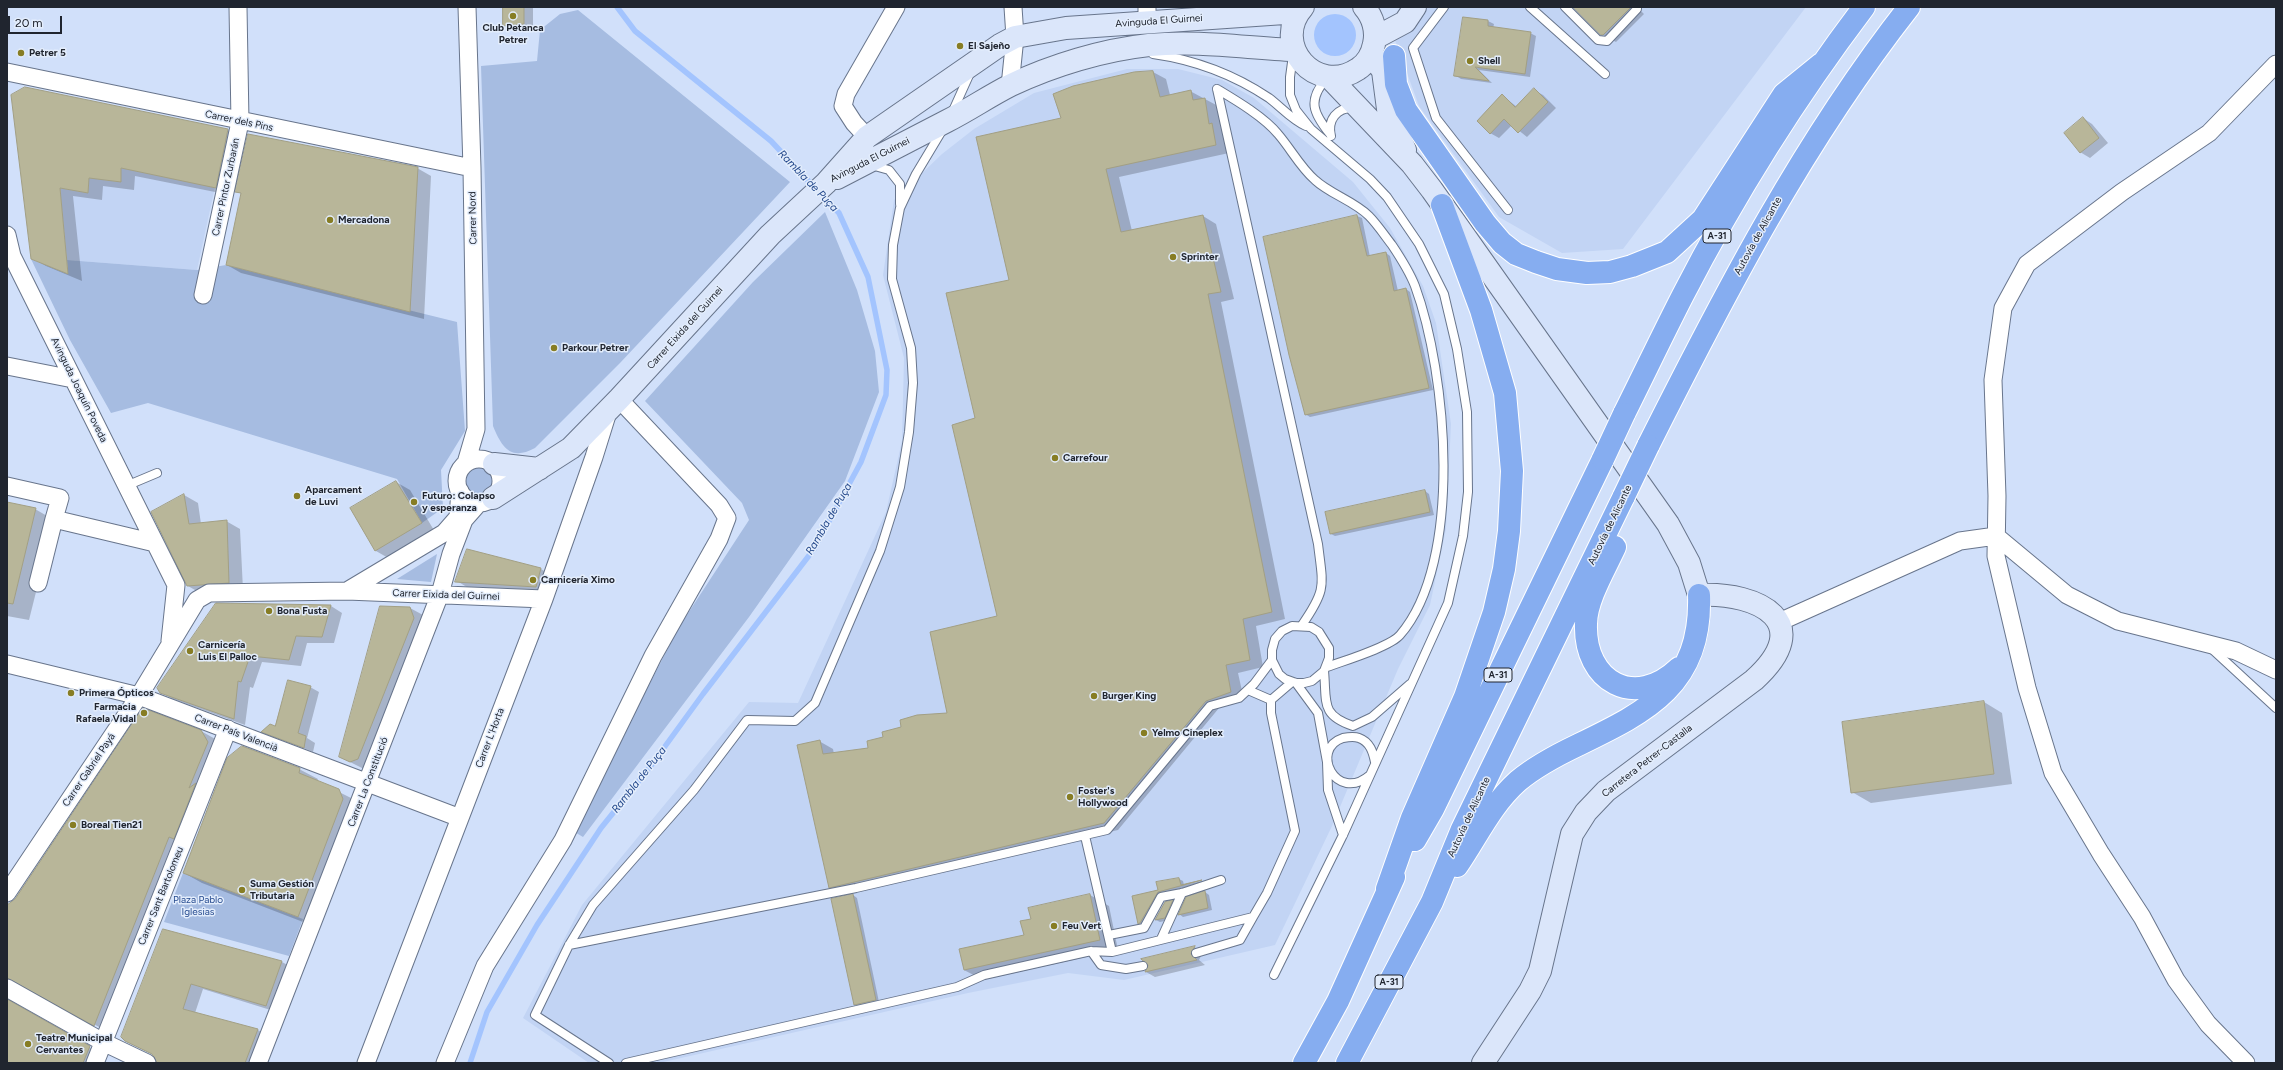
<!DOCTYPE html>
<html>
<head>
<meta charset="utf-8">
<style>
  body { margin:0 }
  #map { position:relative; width:2283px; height:1070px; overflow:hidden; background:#d1e0fa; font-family:Figtree,sans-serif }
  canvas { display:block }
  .frame { position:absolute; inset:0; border:8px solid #20252f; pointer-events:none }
  .scale { position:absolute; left:8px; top:16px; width:54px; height:18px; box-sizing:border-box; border:2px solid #20252f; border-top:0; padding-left:5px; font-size:12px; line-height:14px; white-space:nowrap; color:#20252f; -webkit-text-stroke:3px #e3edfc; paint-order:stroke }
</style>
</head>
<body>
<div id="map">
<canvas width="2283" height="1070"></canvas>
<div class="frame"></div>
<div class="scale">20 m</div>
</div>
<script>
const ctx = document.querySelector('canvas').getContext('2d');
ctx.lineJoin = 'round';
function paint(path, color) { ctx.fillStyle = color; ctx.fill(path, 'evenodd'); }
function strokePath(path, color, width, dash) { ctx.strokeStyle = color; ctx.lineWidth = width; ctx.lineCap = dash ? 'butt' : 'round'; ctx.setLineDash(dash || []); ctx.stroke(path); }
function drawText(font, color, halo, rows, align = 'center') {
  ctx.font = font + ' Figtree,sans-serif'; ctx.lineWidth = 3; ctx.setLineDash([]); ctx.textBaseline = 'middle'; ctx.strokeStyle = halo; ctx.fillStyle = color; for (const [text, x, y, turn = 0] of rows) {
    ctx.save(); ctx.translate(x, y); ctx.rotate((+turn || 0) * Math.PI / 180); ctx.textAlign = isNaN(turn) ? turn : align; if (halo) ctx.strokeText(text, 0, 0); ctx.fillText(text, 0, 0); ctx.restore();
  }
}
paint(new Path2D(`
  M1424,7H1806L1623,249L1562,253L1499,217L1419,106L1395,40Z
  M1127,69H1178L1222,80L1254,98L1353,182L1390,228L1423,286L1436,323L1451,424L1446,529L1430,605L1398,669L1332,826L1275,945L1124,980L1068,973L968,993L659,1063H589L523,1018L582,905L749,702L798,703L886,512L902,441L904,358L883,275L894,200L942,154L974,129L1034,93Z
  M121,168L215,187L197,270L67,260L60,188L88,193L89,178L120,182Z`), '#c2d4f4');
paint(new Path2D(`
  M578,10L790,182L620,363L535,448C511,461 502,448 493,426L481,66L537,61L540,30L560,14Z
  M825,212L857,290L875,351L879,392L845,481L749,617L583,837L573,831L679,627L749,520L742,503L645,401L753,282Z
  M31,259L68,274L67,260L197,270L226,265L457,322L465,431L441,470L443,508L422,523L397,479L148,403L111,413L70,340Z
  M462 481a17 17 0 1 1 34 0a17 17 0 1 1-34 0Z
  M437,554L431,582L397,579Z
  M183,873L303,919L289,956L164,922Z`), '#a6bce1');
paint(new Path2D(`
  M1314 35a21 21 0 1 1 42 0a21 21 0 1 1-42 0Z`), '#a3c4fe');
paint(new Path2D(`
  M504,7H533V29L513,30L504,25Z
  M1575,7H1637L1644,14L1616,42L1601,34Z
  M1464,18L1488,21L1494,24L1493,28L1530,33L1536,36L1530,77L1479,70L1492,83L1461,79L1455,75Z
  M1153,72L1166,79L1170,95L1190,91L1218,106L1229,153L1119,177L1132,231L1203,216L1216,224L1234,299L1221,302L1285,619L1256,626L1263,667L1238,673L1244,700L1219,708L1118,830L843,895L829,887L819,741L833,749L834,754L869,749L885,738L948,714L999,617L977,419L1010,281L1062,119Z
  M25,88L228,130L242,138L230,195L135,176L134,190L103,186L102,200L73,196L82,281L46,266L32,258Z
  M1534,90L1543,95L1556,108L1527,137L1512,125L1499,138L1490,133L1503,96L1517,107Z
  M2083,118L2092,124L2108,143L2090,158L2080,152Z
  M417,168L431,176L424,319L241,273L227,265L242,194L236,191Z
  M1357,216L1362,218L1370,257L1386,253L1390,256L1398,291L1406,289L1410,292L1433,390L1310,417L1305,414L1264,238Z
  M396,482L410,490L435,532L390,559L376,551L351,509Z
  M1425,491L1429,494L1434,515L1335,536L1331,534Z
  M184,495L198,503L201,524L226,521L240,529L243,590L202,594L188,586Z
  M7,502L35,509L54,520L29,620L7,616Z
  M541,569L554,577L550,595L470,589L457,581Z
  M216,604L331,606L342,613L334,643H307L301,666L262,662L253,688L250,687L245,725L173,699L160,692Z
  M410,608L423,615L364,769L340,757Z
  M310,687L319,692L307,738L315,743L313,752L263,731L275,727Z
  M1984,702L2002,713L2012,784L1871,803L1852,792Z
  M201,731L217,740L110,1033L28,988L18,987L13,992V1002L17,1006L105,1056L102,1063H7V907Z
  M299,769L318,779L317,781L357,801L316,927L202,883L184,873Z
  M1179,879L1183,881L1184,885L1202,881L1204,882L1162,894L1143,925L1139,923L1133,897L1159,891Z
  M1205,892L1209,895L1212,910L1183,917L1179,914Z
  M853,895L857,898L879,1002L859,1007L855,1004Z
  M1090,895L1109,906L1118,950L983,980L964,970L1025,936L1032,919Z
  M1172,901L1176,904L1169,920L1160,922L1156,920L1165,903Z
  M163,930L282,962L293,968L277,1012L203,989L195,1013L258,1030L269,1037L259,1063H158L154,1055L125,1041Z
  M1194,947L1203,952L1199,960L1205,965L1155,977L1146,972L1150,964Z`), '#0003');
strokePath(new Path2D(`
  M617,7L635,31L771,141L814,187
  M470,1063L487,1012L537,925L601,828L650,767L703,694L814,549L861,462L886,395L887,370L868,277L839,213L820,193`), '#a3c4fe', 5.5);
const building = new Path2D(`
  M503,7H524V24L503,26Z
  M1573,7H1631L1603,35H1601Z
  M1463,17L1488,20V26L1531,32L1525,74L1475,67L1489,81L1454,76Z
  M1153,71L1160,97L1191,90L1193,100L1205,98L1209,124L1212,123L1216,145L1106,169L1121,232L1203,215L1221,292L1208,294L1272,612L1243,619L1250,660L1226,665L1231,692L1206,701L1104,823L829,888L797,745L820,740L823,754L868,748L867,741L883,737L882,732L901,727L900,720L917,715L947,713L930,632L997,616L952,425L975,418L946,293L1009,280L976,137L1061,118L1053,94L1073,86L1134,72Z
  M25,87L228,129L216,188L121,168V182L89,178L88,193L60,188L68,274L31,259L11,95Z
  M1534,88L1548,102L1518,133L1504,119L1490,134L1477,121L1502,94L1515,107Z
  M2083,117L2099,138L2080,153L2064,133Z
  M248,134L418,167L410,312L226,265L241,193L235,192Z
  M1357,215L1367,256L1386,252L1394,291L1406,288L1429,388L1305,415L1289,355L1263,237Z
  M396,481L422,523L375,551L350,508Z
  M1425,490L1430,512L1330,534L1325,512Z
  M184,494L189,524L227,520L229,583L187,586L151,512Z
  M7,502L36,508L13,604L7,603Z
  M467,549L541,568L536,587L455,582Z
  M216,603L331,605L322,637L296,636L289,660L250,656L241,682L238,681L234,719L160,693L157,688Z
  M380,606L410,607L414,618L358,759L350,762L339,757Z
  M288,680L311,686L298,733L306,736L304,748L261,732L270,724L275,726Z
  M1984,701L1994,774L1851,793L1842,722Z
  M143,708L201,730L208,742L189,788L196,783L174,839L169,837L94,1026L7,978V905L15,899Z
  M242,746L300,768L299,773L339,789L343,799L298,917L183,873L227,758Z
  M1179,878L1181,885L1202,880L1158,892L1140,923L1138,924L1132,896L1158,890L1156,882Z
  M1205,891L1208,908L1178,915L1186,897Z
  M853,894L876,1000L854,1005L831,899Z
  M1090,894L1100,940L964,970L959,949L1024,935L1020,921L1031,919L1028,908Z
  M1173,900L1165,918L1155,920L1165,902Z
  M163,929L282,961L266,1006L191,984L183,1009L258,1029L245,1063H157L152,1054L125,1041L121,1037Z
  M1195,946L1191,954L1197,960L1145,972L1148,965L1141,959Z
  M7,999L90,1046L83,1063H7Z`);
paint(building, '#b8b699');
strokePath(building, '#a29f84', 1);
const lane = new Path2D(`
  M1444,7L1413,48L1436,118L1508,210
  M1530,7L1605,74
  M1565,7L1598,40L1607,41L1637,9V7
  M1153,54C1196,60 1233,74 1269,98C1281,107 1292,120 1306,126
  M1327,78C1307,100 1313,113 1330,134
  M1217,89C1237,101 1264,117 1278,134C1291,149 1300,167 1315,180C1330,194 1354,201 1369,216C1377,224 1385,236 1392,245C1400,257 1410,273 1415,286C1447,373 1464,561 1400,635C1390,647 1343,661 1327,667
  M1217,89L1318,544C1323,586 1327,589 1302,625
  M952,113L970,73
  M1331,136C1327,120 1337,107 1354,108
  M871,165L889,170L900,184V204
  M126,486L157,473
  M2212,649L2276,708
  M1324,671C1327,702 1320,715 1353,726L1372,717L1410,684
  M1296,683L1318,713L1327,762L1328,790L1343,835
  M1248,690L1271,700
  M1370,775C1336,804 1309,749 1343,738C1348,737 1354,736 1359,738C1370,742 1373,752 1375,762
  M1085,836L1112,952
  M1109,935L1144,928L1161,897L1182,893L1221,880
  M1161,939L1182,893
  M569,945L856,888L1107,830L1210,706L1239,698L1254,684L1272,660V650L1275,639L1282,631L1292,626L1311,627L1319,632L1329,648V658L1324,671L1312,681L1304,683H1296L1285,679L1279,674L1272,660
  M1091,951L1101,965L1126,969L1143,966
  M1196,953L1240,940L1253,917
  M1274,975L1343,835L1448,603L1463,536L1468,492L1467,412L1457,349L1444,294L1419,244L1387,197L1370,179L1311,129L1296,110L1290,95V77L1293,55
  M609,1063L535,1015L569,945L593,905L694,790L747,720L795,721L815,703L880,551L900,487L909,432L913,383L911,348L892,279L893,245L900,208L916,174L943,129
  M626,1063L957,987L984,975L1091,951L1112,952L1253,917L1267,893L1295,831L1271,713V700L1292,682`);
const street = new Path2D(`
  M1147,22V7
  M7,72L472,168
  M1010,86L1015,37L1013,7
  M867,137L854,123L843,106L846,94L896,7
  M7,235L12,256L176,585L170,641
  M203,295L240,122L238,7
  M7,366L73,379
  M457 481a22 22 0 1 1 44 0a22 22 0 1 1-44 0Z
  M466,463L476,429L472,168L467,7
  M7,486L60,498L54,519L155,543
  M38,583L54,519
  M347,591L544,599
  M1777,623L1960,541L1996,536L2067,595L2118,621L2236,651L2276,670
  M7,664L139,696L460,818
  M7,893L139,696L197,600L209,593L347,591L444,533L458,517L460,491
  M7,988L103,1042L147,1063
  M95,1063L228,729
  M258,1063L440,594L451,554L464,520L479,503
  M366,1063L544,599L594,457L608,412
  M445,1063L485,966L563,840L653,656L719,539L727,518L719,505L619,399
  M2246,1063L2208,1024L2176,980L2142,917L2101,854L2053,773L2027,688L1996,556L1997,496L1993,380L2003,308L2027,264L2122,192L2209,133L2276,64`);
const secondary = new Path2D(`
  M1303,7C1270,44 1316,97 1358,69C1366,64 1372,54 1374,44C1377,31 1373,17 1364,7
  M1375,38L1405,22L1415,7
  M1371,54L1383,71L1388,109L1405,150
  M1329,77L1412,164L1432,190L1668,524L1689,563L1699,595C1760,592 1817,623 1754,680L1606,791L1586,812L1572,834L1540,971L1530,991L1483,1063
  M837,178C874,159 911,140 947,121C969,110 989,96 1011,85C1053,65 1103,50 1149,45C1198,40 1246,48 1294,50
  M494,464L539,469
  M493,498L571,448L619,399L770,235L826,183L867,137L1000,45L1015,37L1066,28L1299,12`);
const highway = new Path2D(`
  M1394,56L1396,84L1406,110L1485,223L1502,243L1516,254L1536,262L1557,269L1587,273L1610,272L1632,266L1667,252L1703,219L1784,94L1821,64
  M1624,414C1644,374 1663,334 1683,295C1735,194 1796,97 1864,7
  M1648,446C1725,293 1803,142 1909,7
  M1615,547C1605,569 1586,600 1586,624C1584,682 1635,710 1679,668
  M1415,840L1433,809L1603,459
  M1457,866C1477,837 1491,805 1518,781C1536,766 1557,755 1578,745C1648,711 1702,685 1699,595
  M1387,889L1412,818L1465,697L1494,612L1504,569L1509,531L1512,471L1505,393L1481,310L1442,205
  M1304,1063L1338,1001L1394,877
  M1347,1063L1432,902L1462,829L1624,496`);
strokePath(lane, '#68758c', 10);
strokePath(street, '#68758c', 19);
strokePath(secondary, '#68758c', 24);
strokePath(highway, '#fff', 24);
strokePath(lane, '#fff', 8);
strokePath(street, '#fff', 17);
strokePath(secondary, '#dbe6fa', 22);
strokePath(highway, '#86adf0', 22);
const highwayBridge = new Path2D(`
  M1603,459L1624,414
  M1624,496L1648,446`);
strokePath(highwayBridge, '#fff', 24, []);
strokePath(highwayBridge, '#86adf0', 22);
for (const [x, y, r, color] of [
  [513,16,4,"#877d24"],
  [960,46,4,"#877d24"],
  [21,53,4,"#877d24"],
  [1470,61,4,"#877d24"],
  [330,220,4,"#877d24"],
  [1173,257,4,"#877d24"],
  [554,348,4,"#877d24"],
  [1055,458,4,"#877d24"],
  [297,496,4,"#877d24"],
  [414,502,4,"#877d24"],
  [533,580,4,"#877d24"],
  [269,611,4,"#877d24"],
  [190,651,4,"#877d24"],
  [71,693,4,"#877d24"],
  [1094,696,4,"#877d24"],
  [144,713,4,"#877d24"],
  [1144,733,4,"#877d24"],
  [1070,797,4,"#877d24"],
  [73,825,4,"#877d24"],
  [242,890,4,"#877d24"],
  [1054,926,4,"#877d24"],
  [28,1044,4,"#877d24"]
]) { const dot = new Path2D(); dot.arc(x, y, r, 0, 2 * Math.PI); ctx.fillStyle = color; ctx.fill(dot); strokePath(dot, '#e3edfc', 1.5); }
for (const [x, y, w] of [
  [1717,236,28],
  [1498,675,28],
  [1389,982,28]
]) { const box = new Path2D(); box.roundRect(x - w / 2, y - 7, w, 14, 3); ctx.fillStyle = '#e3edfc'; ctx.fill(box); strokePath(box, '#20252f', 1); }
drawText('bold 9px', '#20252f', null, [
  ["A-31",1717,236],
  ["A-31",1498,675],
  ["A-31",1389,982]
]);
drawText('10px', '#20252f', '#e3edfc', [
  ["Avinguda El Guirnei",1159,21,-4],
  ["Carrer dels Pins",239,121,12],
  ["Avinguda El Guirnei",870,160,-27],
  ["Carrer Pintor Zurbarán",226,187,-78],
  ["Carrer Nord",473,218,-91],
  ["Autovía de Alicante",1758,236,-61],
  ["Carrer Eixida del Guirnei",685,328,-48],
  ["Avinguda Joaquín Poveda",79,390,64],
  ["Autovía de Alicante",1610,525,-64],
  ["Carrer Eixida del Guirnei",446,595,2],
  ["Carrer País Valencià",236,733,21],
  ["Carrer L'Horta",490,738,-69],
  ["Carretera Petrer-Castalla",1647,761,-38],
  ["Carrer Gabriel Payá",89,770,-56],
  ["Carrer La Constitució",368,782,-69],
  ["Autovía de Alicante",1469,817,-65],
  ["Carrer Sant Bartolomeu",161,896,-68]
]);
drawText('bold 10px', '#20252f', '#e3edfc', [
  ["Club Petanca",513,28,"center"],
  ["Petrer",513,40,"center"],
  ["El Sajeño",968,46],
  ["Petrer 5",29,53],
  ["Shell",1478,61],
  ["Mercadona",338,220],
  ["Sprinter",1181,257],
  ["Parkour Petrer",562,348],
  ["Carrefour",1063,458],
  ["Aparcament",305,490],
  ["de Luvi",305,502],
  ["Futuro: Colapso",422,496],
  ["y esperanza",422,508],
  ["Carnicería Ximo",541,580],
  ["Bona Fusta",277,611],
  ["Carnicería",198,645],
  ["Luis El Palloc",198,657],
  ["Primera Ópticos",79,693],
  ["Burger King",1102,696],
  ["Farmacia",136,707,"right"],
  ["Rafaela Vidal",136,719,"right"],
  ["Yelmo Cineplex",1152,733],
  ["Foster's",1078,791],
  ["Hollywood",1078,803],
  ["Boreal Tien21",81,825],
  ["Suma Gestión",250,884],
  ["Tributaria",250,896],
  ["Feu Vert",1062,926],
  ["Teatre Municipal",36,1038],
  ["Cervantes",36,1050]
], 'left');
drawText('10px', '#264b8f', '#e3edfc', [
  ["Plaza Pablo",198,900],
  ["Iglesias",198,912]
]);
drawText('italic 11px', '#23488b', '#e3edfc', [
  ["Rambla de Puça",808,181,46],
  ["Rambla de Puça",829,519,-60],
  ["Rambla de Puça",639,780,-52]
]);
</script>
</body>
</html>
